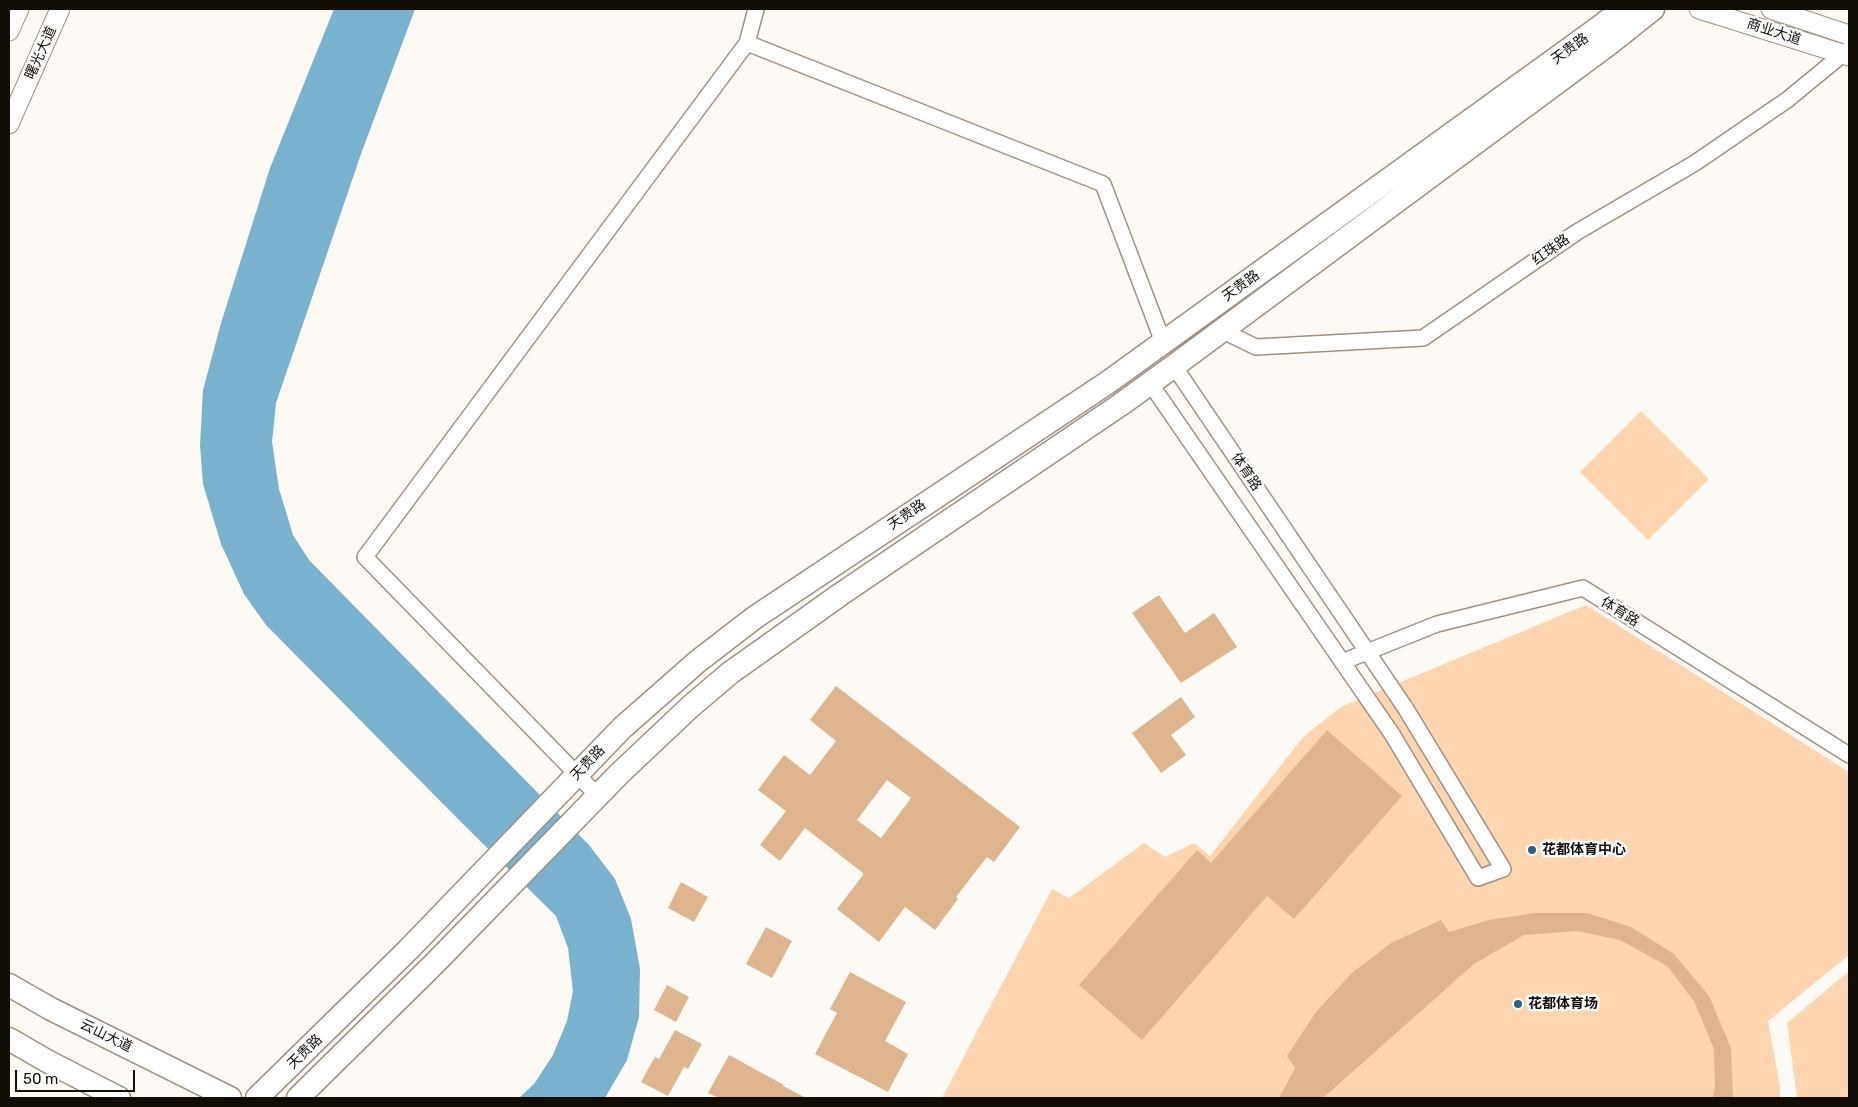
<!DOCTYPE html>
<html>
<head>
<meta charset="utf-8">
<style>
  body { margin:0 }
  #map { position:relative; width:1858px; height:1107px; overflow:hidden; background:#fdfaf6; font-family:Rubik,sans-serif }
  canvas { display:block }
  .frame { position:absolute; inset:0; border:10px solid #130d08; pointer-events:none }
  .scale { position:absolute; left:15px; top:1070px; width:120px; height:22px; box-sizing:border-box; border:2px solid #130d08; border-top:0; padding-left:6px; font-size:15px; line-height:18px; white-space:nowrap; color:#130d08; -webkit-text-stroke:4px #fff; paint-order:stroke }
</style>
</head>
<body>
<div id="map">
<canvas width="1858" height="1107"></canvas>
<div class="frame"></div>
<div class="scale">50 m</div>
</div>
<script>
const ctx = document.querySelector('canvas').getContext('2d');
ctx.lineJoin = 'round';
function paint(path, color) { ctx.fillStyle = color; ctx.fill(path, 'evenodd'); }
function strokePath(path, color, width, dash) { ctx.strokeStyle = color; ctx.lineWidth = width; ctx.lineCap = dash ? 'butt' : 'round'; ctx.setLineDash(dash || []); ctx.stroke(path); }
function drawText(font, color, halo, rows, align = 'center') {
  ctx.font = font + ' Rubik,"Noto Sans SC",sans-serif'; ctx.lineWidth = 5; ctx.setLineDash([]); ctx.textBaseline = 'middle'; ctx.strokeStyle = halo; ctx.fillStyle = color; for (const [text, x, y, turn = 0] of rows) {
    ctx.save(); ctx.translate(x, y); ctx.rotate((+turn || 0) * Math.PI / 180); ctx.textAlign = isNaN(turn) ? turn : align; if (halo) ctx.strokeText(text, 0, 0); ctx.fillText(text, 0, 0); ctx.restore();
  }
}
paint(new Path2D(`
  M1641,411L1709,479L1648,540L1580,472Z
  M1586,605L1849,772V955L1768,1021L1780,1086V1098H942L1052,889L1069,898L1144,843L1165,857L1194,843L1210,856L1304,736L1341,707Z
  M1849,971V1098H1797L1787,1023Z`), '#fed5ae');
paint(new Path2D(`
  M334,9H415L361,154L276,403L272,442L279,489L293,535L309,560L589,845L615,879L631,919L640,969L639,1017L627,1060L605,1098H519L534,1084L553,1055L567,1021L573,991L568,948L556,916L459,820L266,625L244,594L221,544L203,484L200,445L203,390L221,323L270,168Z`), '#78b2ce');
paint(new Path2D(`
  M1159,595L1185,633L1214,613L1237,647L1181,683L1132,613Z
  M836,686L1020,827L994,862L987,857L956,897L958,899L935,930L905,907L879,942L837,909L863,875V873L805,828L780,861L760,845L786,811L758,790L784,755L810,775L836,741L810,720ZM887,780L911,798L881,838L857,820Z
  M1181,697L1195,717L1171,735L1186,755L1161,773L1132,733Z
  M1327,730L1402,796L1294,919L1267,896L1142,1040L1079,985L1197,850L1211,863Z
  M681,882L708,897L694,922L668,908Z
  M1535,913H1587L1631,927L1674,954L1709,996L1731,1048L1733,1098H1713L1715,1086L1714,1049L1694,1001L1667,966L1620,940L1577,931L1524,935L1474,964L1323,1098H1279L1295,1068L1287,1056L1316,1012L1352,973L1391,943L1441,920L1449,932L1489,920Z
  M766,927L792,941L772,978L746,964Z
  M850,972L906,1002L885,1041L908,1054L888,1092L815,1054L837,1013L830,1009Z
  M667,985L689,997L676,1022L654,1010Z
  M675,1030L702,1044L688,1069L684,1067L668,1096L641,1082L655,1057L659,1059Z
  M729,1055L784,1085L783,1086L806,1098H719L708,1093Z`), '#dfb58d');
const minor = new Path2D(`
  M747,43L1103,184L1163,342
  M1223,331L1256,347L1423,338L1577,232L1695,163L1787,100L1849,49
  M1150,383L1392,734L1478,878L1503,869L1406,709L1174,366
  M1342,662L1437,624L1583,588L1849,755
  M598,796L365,557L747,43L756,9`);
const tertiary = new Path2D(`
  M1699,9L1849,56
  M1771,9L1849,35
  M9,31L19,9
  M9,124L60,9`);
const secondary = new Path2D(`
  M9,985L51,1009L230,1098
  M9,1039L47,1061L119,1098
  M257,1098L408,950L622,728L697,662L754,618L1107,383L1597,29L1623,9
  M298,1098L435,963L619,774L690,707L730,673L841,594L1120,405L1174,366L1609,44L1653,9`);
strokePath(minor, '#a19081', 18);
strokePath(tertiary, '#a19081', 21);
strokePath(secondary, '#a19081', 25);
strokePath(minor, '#fff', 15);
strokePath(tertiary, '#fff', 19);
strokePath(secondary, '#fff', 22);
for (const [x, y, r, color] of [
  [1532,850,5,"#28627b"],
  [1518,1004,5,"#28627b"]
]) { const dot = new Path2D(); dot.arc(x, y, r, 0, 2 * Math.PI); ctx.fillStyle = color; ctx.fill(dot); strokePath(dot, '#fff', 2); }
drawText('14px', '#130d08', '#fff', [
  ["商业大道",1774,32,18],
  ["天贵路",1570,49,-36],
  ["曙光大道",41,53,-66],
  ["红珠路",1551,250,-35],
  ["天贵路",1241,286,-36],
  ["体育路",1246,472,56],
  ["天贵路",907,515,-34],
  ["体育路",1620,612,32],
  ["天贵路",588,763,-46],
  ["云山大道",106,1036,26],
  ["天贵路",305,1052,-44]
]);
drawText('bold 14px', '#130d08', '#fff', [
  ["花都体育中心",1542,850],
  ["花都体育场",1528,1004]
], 'left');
</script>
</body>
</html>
